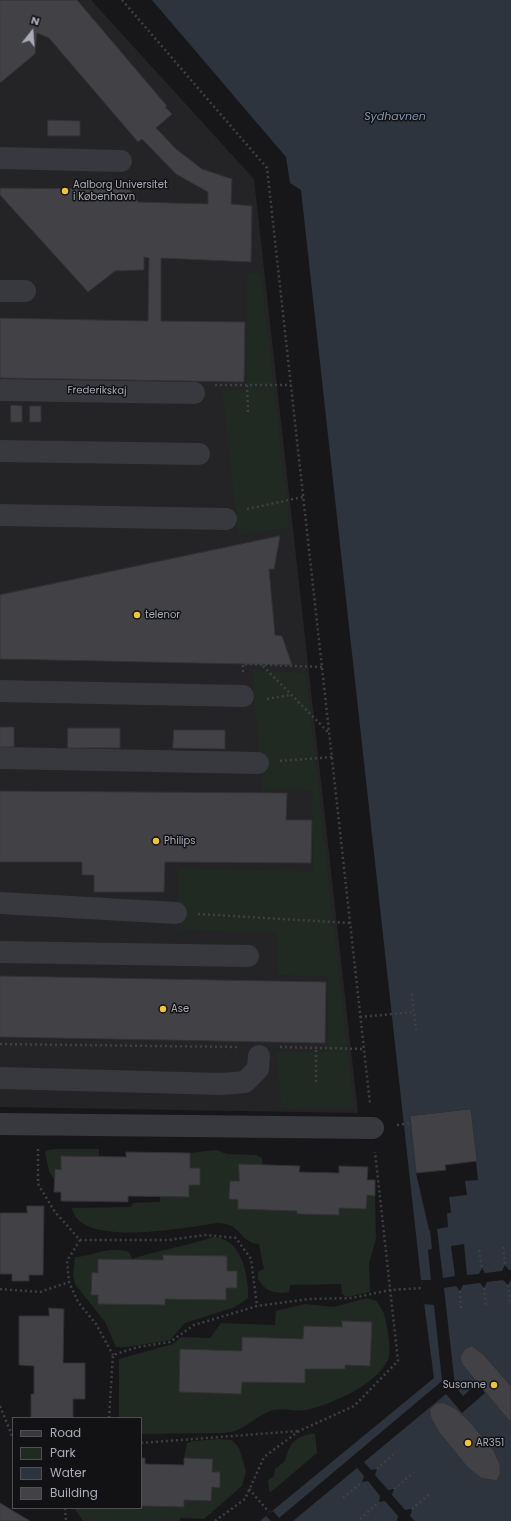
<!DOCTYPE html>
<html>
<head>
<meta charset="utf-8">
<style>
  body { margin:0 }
  #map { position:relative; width:511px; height:1521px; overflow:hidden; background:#171719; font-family:Poppins,sans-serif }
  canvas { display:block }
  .legend { position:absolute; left:12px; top:1417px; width:130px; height:92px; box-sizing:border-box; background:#121214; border:1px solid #4f5056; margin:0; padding:5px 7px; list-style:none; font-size:12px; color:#aaadb9 }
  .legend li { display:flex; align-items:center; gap:8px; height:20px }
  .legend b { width:20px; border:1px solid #4f5056 }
  .north { position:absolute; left:12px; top:12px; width:40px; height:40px; -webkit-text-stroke:3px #121214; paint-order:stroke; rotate:17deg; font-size:11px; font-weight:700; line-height:16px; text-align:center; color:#aaadb9 }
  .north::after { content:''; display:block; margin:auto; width:14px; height:18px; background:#aaadb9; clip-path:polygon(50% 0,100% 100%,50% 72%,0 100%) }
</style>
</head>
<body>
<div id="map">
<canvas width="511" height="1521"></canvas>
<ul class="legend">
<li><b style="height:5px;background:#38393e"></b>Road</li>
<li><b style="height:11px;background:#212923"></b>Park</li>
<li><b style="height:11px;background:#2d343d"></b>Water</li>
<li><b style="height:11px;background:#424246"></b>Building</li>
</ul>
<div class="north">N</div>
</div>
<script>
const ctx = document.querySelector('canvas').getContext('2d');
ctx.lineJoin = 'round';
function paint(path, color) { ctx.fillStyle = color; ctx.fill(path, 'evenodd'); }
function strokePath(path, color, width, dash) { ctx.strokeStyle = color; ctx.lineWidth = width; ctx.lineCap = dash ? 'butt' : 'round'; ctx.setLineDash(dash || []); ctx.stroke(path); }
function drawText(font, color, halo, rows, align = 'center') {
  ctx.font = font + ' Poppins,sans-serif'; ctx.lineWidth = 3; ctx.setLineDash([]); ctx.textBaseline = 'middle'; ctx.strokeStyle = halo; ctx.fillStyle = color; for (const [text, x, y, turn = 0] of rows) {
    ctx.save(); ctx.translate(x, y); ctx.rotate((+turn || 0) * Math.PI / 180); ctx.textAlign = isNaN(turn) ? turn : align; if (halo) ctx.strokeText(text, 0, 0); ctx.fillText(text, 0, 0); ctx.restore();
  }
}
paint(new Path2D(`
  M0,0H91L254,179L358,1113L0,1107Z`), '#242326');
paint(new Path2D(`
  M247,274H261L290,528L238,535L222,390H246Z
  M252,669L306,673L354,1108H281L276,1051L328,1052V977L277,975L276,933L179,930L178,868L313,871L312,790L262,789Z
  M58,1149H99V1157L61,1170H55L54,1179L49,1171L45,1152L48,1150Z
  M216,1150L227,1154L256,1155L262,1158V1165H240L239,1181H230V1199L297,1211V1214L339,1215V1208L367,1195L375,1196L376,1239L369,1263L370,1292L347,1297L342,1294L341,1284L290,1285L289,1292C274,1294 266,1292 258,1279V1272L264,1269L259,1244C245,1243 243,1234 233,1227C228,1224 222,1223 217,1223C189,1227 78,1249 72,1208L131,1207L133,1203L160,1202V1196L189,1197V1185H200V1168H190V1153Z
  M213,1237C220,1238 225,1239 231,1244C244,1254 249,1282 248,1298L235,1307L185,1323L170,1340L127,1347H116L105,1322L75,1284L73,1275L75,1257C94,1256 110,1245 129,1252L132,1259C159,1250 187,1246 213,1237Z
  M367,1298L376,1301C379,1305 383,1310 384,1314C387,1323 392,1352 388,1360C376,1385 332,1404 306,1410C294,1412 282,1407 270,1411C257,1416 246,1427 235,1431C232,1432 227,1432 223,1433L141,1434V1418H119V1359L173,1344L181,1337L210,1338L221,1323L275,1325L276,1311L305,1304L334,1307Z
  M310,1434H315L317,1453L271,1492L269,1491L268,1480L274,1476L275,1469L285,1461C289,1446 292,1438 310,1434Z
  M219,1439L232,1440L239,1448L246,1471L242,1486L204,1519L181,1518L179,1521H83L74,1508H141V1503L142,1506L184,1507V1500L211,1501L212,1487H220V1472H212L213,1459L184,1458L187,1443L194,1441Z`), '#212923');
paint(new Path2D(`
  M152,0H511V1521H260L434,1378L421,1280L301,190L290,183L286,157Z`), '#2d343d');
paint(new Path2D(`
  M471,1109L478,1180L465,1181L467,1195L449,1197L451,1213H447L448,1227L437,1229L443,1278L455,1276L451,1246L464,1244L467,1275L479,1274L482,1268L485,1273L502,1271L505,1265L509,1270H511V1279L508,1285L503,1280L487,1282L484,1288L480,1283L463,1285L460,1291L456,1286L444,1288L455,1386L463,1396L478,1383L485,1393L462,1413L446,1394L364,1462L371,1470L377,1469L375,1475L388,1490L394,1489L392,1495L405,1510L412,1509L410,1516L415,1521H397L398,1516L385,1501L379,1502L380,1496L368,1481L362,1482L364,1476L357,1468L293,1521H271L266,1516L273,1511L279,1518L442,1381L434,1305L424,1304L421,1280H431L428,1250L432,1249L430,1230H429L416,1173L410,1116Z`), '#171719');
const building = new Path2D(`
  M0,0H77L167,106L165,107L172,114L156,128L176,149L202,169L232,179L231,204L252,206L251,262L161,258V321L245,322L244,382L0,378V318L148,321L149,258L144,257V270L115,271L88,292L0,195V188L129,189L138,202L208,204V192L176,174L142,139L138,142L49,38L37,33L35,54L0,83Z
  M48,120L80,121V136H48Z
  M11,405L22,406V422H11Z
  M30,406H41V422H30Z
  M280,536L274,569H269L275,635L282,636L292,665L0,659V595Z
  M0,727H14V747H0Z
  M68,728H120V748H68Z
  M174,730H225V749L173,748Z
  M0,791L287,793L286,820H312L311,863L165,862L164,892H94V875H82V862H0Z
  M0,976L326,982L325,1043L0,1037Z
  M471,1109L477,1161L445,1165L446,1170L416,1173L410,1116Z
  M126,1152L190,1153V1168H200V1185H189V1197L128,1196V1202L61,1201V1192H54L55,1169L61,1170V1156L126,1157Z
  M239,1164L300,1166L299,1172L339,1173V1166L368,1167L367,1180H375V1196L367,1195L366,1209L339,1208V1215L297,1214V1211L238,1209V1200L229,1199L230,1181H239Z
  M27,1206H44L43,1275H29V1281H12V1274H0V1213H27Z
  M163,1255L227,1256V1271H237V1288H226V1300L165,1299V1305L98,1304V1295H91L92,1272L98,1273V1259L163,1260Z
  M49,1308L64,1309L63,1363H85V1399H73V1418H31V1394H34V1366L19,1365V1316H49Z
  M342,1321L372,1322L370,1366L345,1365V1369H305V1383L242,1382L241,1394L179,1392L180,1349L242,1351V1337L303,1339L304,1326L342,1327Z
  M472,1346L483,1354L511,1386V1423L462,1364L460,1358L462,1353L465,1349Z
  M437,1403H444L455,1408L470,1422L494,1451L500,1465V1474L497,1481L481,1478L468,1468L439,1432L431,1418L430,1413V1409Z
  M141,1458H145V1464L184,1465V1458L213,1459L212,1472H220V1488L212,1487L211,1501L184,1500V1507L142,1506Z
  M0,1503L30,1521H0Z`);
paint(building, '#424246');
strokePath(building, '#323135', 1);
strokePath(new Path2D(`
  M122,0L267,168L370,1104
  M215,385H291
  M247,385L248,413
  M247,509L303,497
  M263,666L329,733
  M243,672V664L322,667
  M267,699L290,695
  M280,761L332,757
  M198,914L350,923
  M412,994L416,1030
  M360,1017L414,1012
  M0,1044L237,1047
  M280,1047L364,1049
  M316,1082V1048
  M397,1125L411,1123
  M38,1149V1184L55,1212L80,1240H168L205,1235L236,1238L251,1259L257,1306
  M80,1240L67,1261L69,1282L78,1302L96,1324L113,1355
  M503,1247L505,1265
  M479,1250L482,1268
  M508,1285L510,1302
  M484,1288L486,1305
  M0,1289L40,1292L69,1282
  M460,1291L461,1309
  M0,1406L13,1438
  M109,1418L113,1355L138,1347L170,1342L194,1325L257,1306L309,1299L352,1298L390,1290L422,1288
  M141,1443L298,1431
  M377,1469L396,1452
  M249,1489L269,1512
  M394,1489L414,1472
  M343,1498L362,1482
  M65,1508L66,1521
  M412,1509L431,1493
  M360,1519L379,1502
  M215,1521L245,1499L264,1457L299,1431L354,1406L398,1361L375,1152`), '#3e4045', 2.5, [2, 3]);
strokePath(new Path2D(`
  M0,158L121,161
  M0,291H25
  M0,390L194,393
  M0,451L199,454
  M0,515L226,519
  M0,691L243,696
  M0,758L258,763
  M0,903L176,913
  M0,952L248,956
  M0,1078L222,1084L245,1082L258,1069L259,1056
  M0,1124L373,1128`), '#38393e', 22);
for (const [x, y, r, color] of [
  [65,191,4,"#edc43b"],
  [137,615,4,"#edc43b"],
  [156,841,4,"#edc43b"],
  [163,1009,4,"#edc43b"],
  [494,1385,4,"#edc43b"],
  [468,1443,4,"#edc43b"]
]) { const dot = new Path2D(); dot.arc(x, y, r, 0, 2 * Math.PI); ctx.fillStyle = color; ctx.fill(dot); strokePath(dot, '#121214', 1.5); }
drawText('10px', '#aaadb9', '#121214', [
  ["Aalborg Universitet",73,185],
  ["i København",73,197],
  ["telenor",145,615],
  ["Philips",164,841],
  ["Ase",171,1009],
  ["Susanne",486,1385,"right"],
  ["AR351",476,1443]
], 'left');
drawText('10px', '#aaadb9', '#121214', [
  ["Frederikskaj",97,391,1]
]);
drawText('italic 11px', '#8297b3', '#121214', [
  ["Sydhavnen",395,117]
]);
</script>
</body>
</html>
